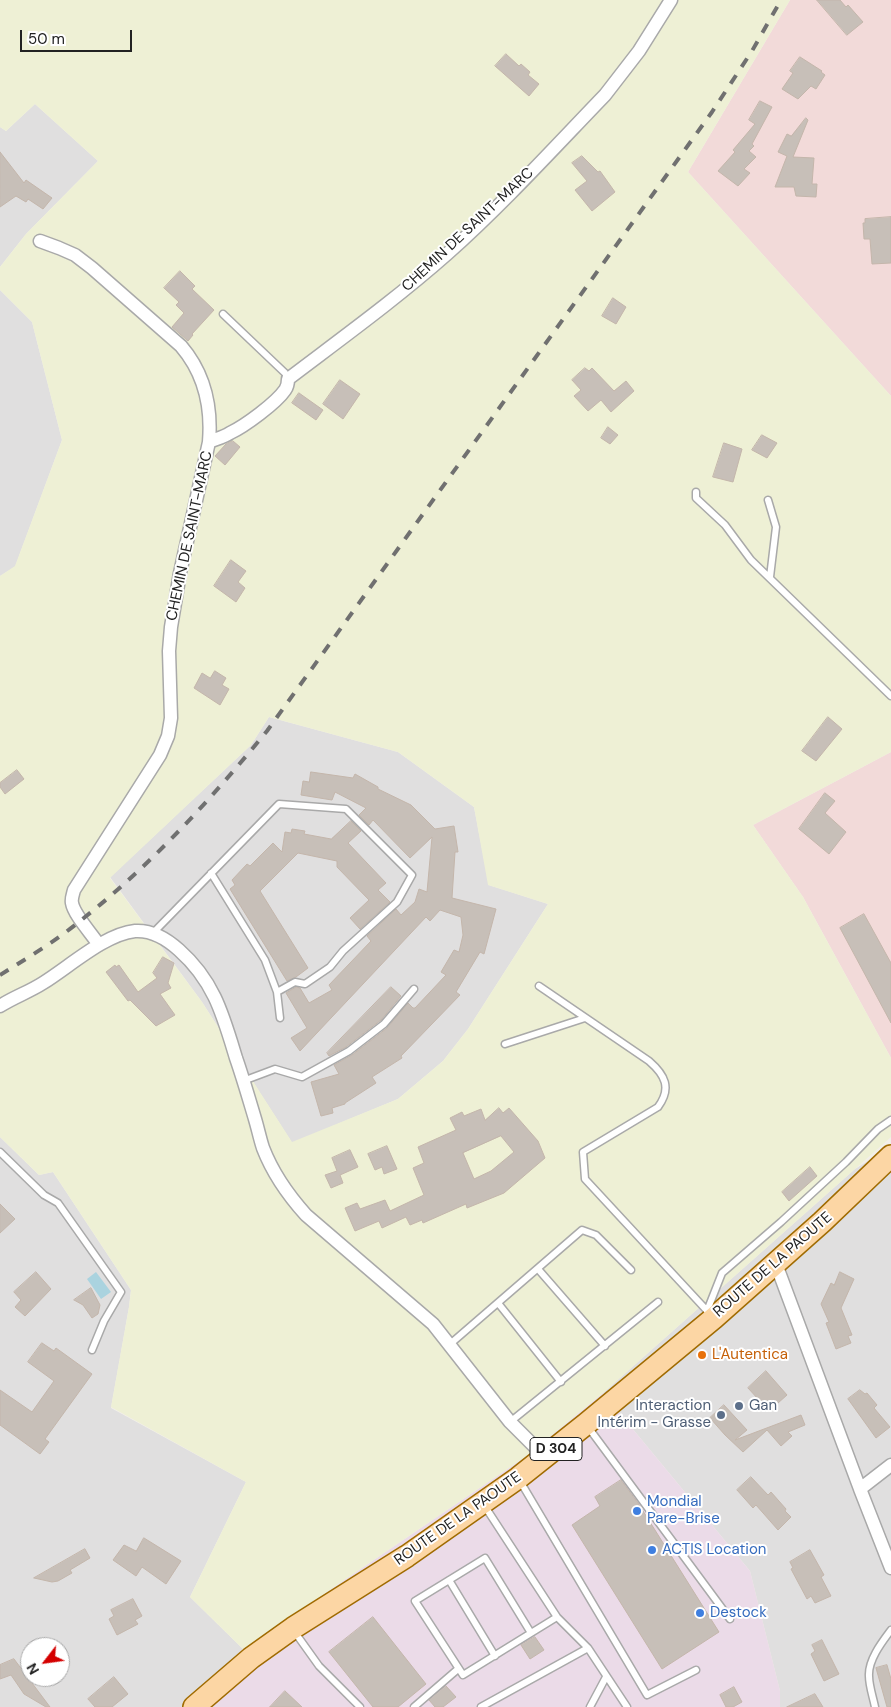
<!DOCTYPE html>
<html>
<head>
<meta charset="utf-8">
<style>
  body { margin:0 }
  #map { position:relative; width:891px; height:1707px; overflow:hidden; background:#f2efe9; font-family:"DM Sans",sans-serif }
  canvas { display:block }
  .north { position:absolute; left:20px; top:1637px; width:50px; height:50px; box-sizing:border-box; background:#fff; border:1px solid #a7a7a7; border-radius:50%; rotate:240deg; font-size:14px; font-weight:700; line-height:20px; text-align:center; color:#222 }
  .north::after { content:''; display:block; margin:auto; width:18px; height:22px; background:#d40000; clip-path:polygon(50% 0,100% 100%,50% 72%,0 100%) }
  .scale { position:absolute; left:20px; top:30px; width:112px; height:22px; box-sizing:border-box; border:2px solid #222; border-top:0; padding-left:6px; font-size:15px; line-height:18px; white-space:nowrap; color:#222; -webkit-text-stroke:4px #fff; paint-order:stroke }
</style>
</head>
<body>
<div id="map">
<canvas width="891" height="1707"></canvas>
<div class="north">N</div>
<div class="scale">50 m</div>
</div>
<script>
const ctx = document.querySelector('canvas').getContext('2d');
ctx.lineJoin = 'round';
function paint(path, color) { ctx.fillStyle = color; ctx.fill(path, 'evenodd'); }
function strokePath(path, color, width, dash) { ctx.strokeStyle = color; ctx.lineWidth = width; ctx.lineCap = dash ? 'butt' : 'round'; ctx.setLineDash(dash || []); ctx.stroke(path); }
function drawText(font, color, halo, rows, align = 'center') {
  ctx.font = font + ' "DM Sans",sans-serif'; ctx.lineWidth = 4; ctx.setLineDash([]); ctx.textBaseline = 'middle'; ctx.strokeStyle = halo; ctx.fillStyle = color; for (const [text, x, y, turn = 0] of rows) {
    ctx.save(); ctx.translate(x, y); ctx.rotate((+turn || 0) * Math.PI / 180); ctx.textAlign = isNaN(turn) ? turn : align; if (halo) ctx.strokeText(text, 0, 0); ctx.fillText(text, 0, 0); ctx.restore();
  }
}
paint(new Path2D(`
  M35,104L98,161L26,234L0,267V127L6,131Z
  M0,290L32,322L62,440L15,567L0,576Z
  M269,717L398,752L474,807L489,885L548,904L468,1029L443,1061L398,1099L292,1143L202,1002L110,877L251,745Z
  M0,1137L39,1175L53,1172L131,1290L129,1307L111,1408L246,1482L190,1597L243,1649L182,1707H0ZM30,1647H60V1677H30Z
  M891,1147V1707H780V1691L750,1571L603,1393L855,1169Z`), '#e0dfdf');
paint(new Path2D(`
  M790,0H891V396L688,172Z
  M891,752V1058L803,897L753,825Z`), '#f2dad9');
paint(new Path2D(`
  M603,1393L750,1571L780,1691V1707H182L243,1649L525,1457Z`), '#ebdbe8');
paint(new Path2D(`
  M0,0H790L688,172L891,396V752L753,825L803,897L891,1058V1137L603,1393L525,1457L243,1649L190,1597L246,1482L111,1407L129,1307L131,1290L53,1172L39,1175L0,1137V576L15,566L62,440L32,322L0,290V267L26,234L98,161L35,104L6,131L0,127ZM269,717L398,752L474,807L488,885L548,904L468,1029L443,1061L398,1099L292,1142L202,1002L110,878L251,745Z`), '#eef0d5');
paint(new Path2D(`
  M96,1272L111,1292L101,1299L87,1279Z`), '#aad3df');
const building = new Path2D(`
  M817,0H840L846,7L848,5L863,22L847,35Z
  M506,54L519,66L521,64L530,72L528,75L539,84L529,96L495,66Z
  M800,57L822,71L821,72L825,75L816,89L811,86L798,99L782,89L793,73L790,71Z
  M760,101L772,107L752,144L754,146L749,151L756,157L744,169L750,173L738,186L718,171L735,152L733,150L755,124L749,120Z
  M806,118L808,120L793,157L814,158L812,184H817L816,197L796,196L794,187H775L787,156L778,152L787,134L791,136Z
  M0,152L24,183L26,180L52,198L43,209L28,199L26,202L16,196L0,207Z
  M582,156L598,172L600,171L615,192L592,211L575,190L587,181L572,163Z
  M891,217V263L872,264L870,239H864L863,223H865V219Z
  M180,271L195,286L192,289L214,310L192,334L193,335L188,341L172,327L184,313L176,305L179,302L164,288Z
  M613,298L626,307L616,324L602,316Z
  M585,368L589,371L592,368L614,391L626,381L634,391L611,412L601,400L588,411L574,396L581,390L572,380Z
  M340,380L360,394L343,419L323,404Z
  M299,393L323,410L316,420L292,403Z
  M608,427L618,435L610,444L601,438Z
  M762,435L777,443L767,458L752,450Z
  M233,441L240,447L225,465L215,456L226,444Z
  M724,443L742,449L733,482L713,477Z
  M231,560L246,571L238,582L245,588L236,602L214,586Z
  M215,671L226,678L222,685L229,689L220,705L194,688L202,673L210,678Z
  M828,717L842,729L816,761L802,751Z
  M17,770L24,779L5,794L0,787V783Z
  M311,772L353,778L355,774L378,787V789L411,805L435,829L454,826L458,852H455L452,898L496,909L484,954L480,952L456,992L460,995L401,1056L402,1058L372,1077L376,1083L345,1103V1104L332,1108L333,1113L321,1116L311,1082L339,1074L334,1065L352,1055L387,1028L408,1003L413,1008H415L446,975L441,972L454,950L459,952L463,935L461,917L440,910L430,921L426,917L300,1051L291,1038L307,1028L286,993L296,987L300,988L309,1003L332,990L329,985L371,941L367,936L396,909L401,915L415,902L419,889L427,892L432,837L410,858L373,820L369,825L359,815L366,808L335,792L332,800L301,795L303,781L309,782Z
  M825,793L835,801L825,813L846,832L829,854L799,829Z
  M351,821L361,831L348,843L386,883L378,890L390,902L360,929L350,918L369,900L337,867V861L298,853L260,891L308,968L296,977L287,981L230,889L235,885L232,880L247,864L250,866L273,843L282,852L285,832L291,833L292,829L305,831L304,834L331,839Z
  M864,914L891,963V1023L840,928Z
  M163,957L174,963L168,983L171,988L160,994L175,1015L156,1026L130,1000L128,1001L106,972L115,965L116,967L119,965L138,992L157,978L153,973Z
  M391,987L401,996L381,1020L346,1047L329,1056L327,1053Z
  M499,1108L503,1113L509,1108L538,1141L545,1158L504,1193L467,1208L466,1204L423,1223L422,1220L410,1225L406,1217L382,1228L379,1221L355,1231L345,1208L357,1203L360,1209L385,1200L390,1211L424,1195L413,1168L424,1163L418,1147L456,1130L450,1118L462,1112L464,1116L481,1109L485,1120ZM501,1136L514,1152L491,1171L474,1179L463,1153Z
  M387,1146L397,1169L384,1174L382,1167L375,1170L368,1154Z
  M350,1150L358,1167L340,1175L343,1183L331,1188L325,1175L337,1171L332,1158Z
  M810,1167L817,1176L789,1201L782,1192Z
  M0,1204L15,1219L0,1233Z
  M36,1272L51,1289L25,1316L15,1307L21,1300L14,1292Z
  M840,1272L854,1279L841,1308L852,1335L848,1336L851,1343L836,1349L826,1323L829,1322L821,1304L831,1283L834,1285Z
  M91,1288L100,1305L98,1314L92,1318L83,1305L74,1300Z
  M42,1343L54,1351L56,1348L92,1374L45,1439L49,1442L40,1454L0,1425V1390L32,1412L54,1381L28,1362Z
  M766,1371L787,1395L769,1411L748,1388Z
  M860,1390L865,1394L867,1393L877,1405L874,1408L890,1427L876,1438L848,1399Z
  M724,1405L747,1430L735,1440L801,1415L805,1425L788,1432L792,1436L781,1446L767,1430L743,1452L725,1435L710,1418Z
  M751,1477L768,1495L771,1492L786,1509L785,1511L791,1517L778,1530L756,1505L753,1508L737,1490Z
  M621,1480L638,1503L719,1632L662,1669L572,1525L600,1506L595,1497Z
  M144,1538L181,1561L166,1584L142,1567L136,1576L113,1560L124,1545L136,1551Z
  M85,1549L90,1558L70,1570L72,1573L58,1581L52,1582L34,1578Z
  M810,1550L824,1575L821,1577L831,1596L815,1603L811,1596L807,1599L791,1569L793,1568L790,1562Z
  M133,1599L142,1616L135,1620L138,1624L117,1635L109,1619L114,1616L111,1610Z
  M373,1617L426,1684L398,1707H373L329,1652Z
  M535,1637L544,1650L530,1659L521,1645Z
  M822,1640L839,1674L824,1681L811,1654L815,1651L812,1645Z
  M14,1659L50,1707H46L24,1694L11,1675L0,1679V1665Z
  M887,1665L891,1679V1707H887L876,1668Z
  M114,1677L128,1694L112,1707H95L88,1699Z
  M446,1686L456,1697L443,1707H435L429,1700Z
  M734,1687L742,1702L733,1707H726L720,1695Z
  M285,1691L302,1707H270Z
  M815,1694L823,1707H787Z`);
paint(building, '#c7bfb8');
strokePath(building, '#c4b6ab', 1);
const service = new Path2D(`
  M223,314L285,373L288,379
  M696,492V498L725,525L751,560L891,696
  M768,500L776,527L770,577
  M153,933L279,804L346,809L412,875L397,902L343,951L330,967L305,984L295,982L277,992L265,960L211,873
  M539,986L649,1061C665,1075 672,1088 658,1107L583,1152L585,1179L711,1315
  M277,992L280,1018
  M505,1044L585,1018
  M243,1081L275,1069L302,1077L349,1051L384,1024L414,989
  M0,1152L44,1195L58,1203L121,1292L104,1321L92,1350
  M538,1269L605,1346
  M498,1303L561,1382
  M707,1311L722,1273L781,1222L846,1162L878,1129L891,1120
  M449,1345L582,1230L596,1235L631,1270
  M510,1422L658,1302
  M588,1427L730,1619
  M520,1481L647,1695L696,1670
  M484,1505L557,1617L531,1633
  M485,1558L531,1633L463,1675L415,1601Z
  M449,1580L495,1656
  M557,1617L588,1648
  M294,1631L319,1666L360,1707
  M414,1707L458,1669
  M481,1707L588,1648L627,1707
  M590,1707L606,1677
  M875,1707C873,1697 869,1686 869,1676C868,1660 882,1642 891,1630`);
const minor = new Path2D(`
  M40,241L59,248L75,255L92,268L181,346C205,374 212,406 209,442L180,573L171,627L169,651L171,718L168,736L160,755L74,890C73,894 71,899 72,903C74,915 92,934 99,945
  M209,442C216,439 224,437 230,433C245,426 276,403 285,390C288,386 288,383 288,379C342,338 396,299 447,254C503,204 553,149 605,95L639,51L671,0
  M0,1006C14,997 29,992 43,983C69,967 105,934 135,931C151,930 167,939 179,950C214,981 223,1015 236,1058C243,1078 249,1099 255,1119C258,1129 260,1139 263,1148C273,1174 288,1195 306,1215L433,1324L510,1422L545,1457
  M776,1264L860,1489L891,1465
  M860,1489L891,1568`);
const primary = new Path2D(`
  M194,1707L251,1658L293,1628L407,1556L518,1478L586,1424L714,1318L822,1222L891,1156`);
strokePath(service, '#a9a9a9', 9);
strokePath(minor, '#a9a9a9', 15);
strokePath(primary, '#a06b00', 24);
strokePath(service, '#fff', 6);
strokePath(minor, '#fff', 12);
strokePath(primary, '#fcd6a4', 21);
strokePath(new Path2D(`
  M0,975C29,957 59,939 85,917C153,863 212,798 267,731L712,112L752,51L781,0`), '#707070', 4, [10, 10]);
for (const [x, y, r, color] of [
  [702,1355,5,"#e8710a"],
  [739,1406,5,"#5c6f8a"],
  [721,1415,5,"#5c6f8a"],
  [637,1511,5,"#3f7fe0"],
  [652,1550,5,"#3f7fe0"],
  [700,1613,5,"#3f7fe0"]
]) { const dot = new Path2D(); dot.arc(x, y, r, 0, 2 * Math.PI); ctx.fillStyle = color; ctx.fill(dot); strokePath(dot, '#fff', 2); }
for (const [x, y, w] of [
  [556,1449,52]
]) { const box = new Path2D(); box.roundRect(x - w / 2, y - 11.5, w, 23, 4); ctx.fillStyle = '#fff'; ctx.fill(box); strokePath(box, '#222', 1); }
drawText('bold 14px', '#222', null, [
  ["D 304",556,1449]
]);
drawText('15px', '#222', '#fff', [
  ["CHEMIN DE SAINT-MARC",468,230,-43],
  ["CHEMIN DE SAINT-MARC",190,536,-78],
  ["ROUTE DE LA PAOUTE",773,1265,-41],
  ["ROUTE DE LA PAOUTE",458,1519,-35]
]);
drawText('15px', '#c56008', '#fff', [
  ["L'Autentica",712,1355]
], 'left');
drawText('15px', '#4e5e75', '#fff', [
  ["Interaction",711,1406],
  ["Intérim - Grasse",711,1423],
  ["Gan",749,1406,"left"]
], 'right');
drawText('15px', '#366cbe', '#fff', [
  ["Mondial",647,1502],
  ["Pare-Brise",647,1519],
  ["ACTIS Location",662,1550],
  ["Destock",710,1613]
], 'left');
</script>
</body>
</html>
